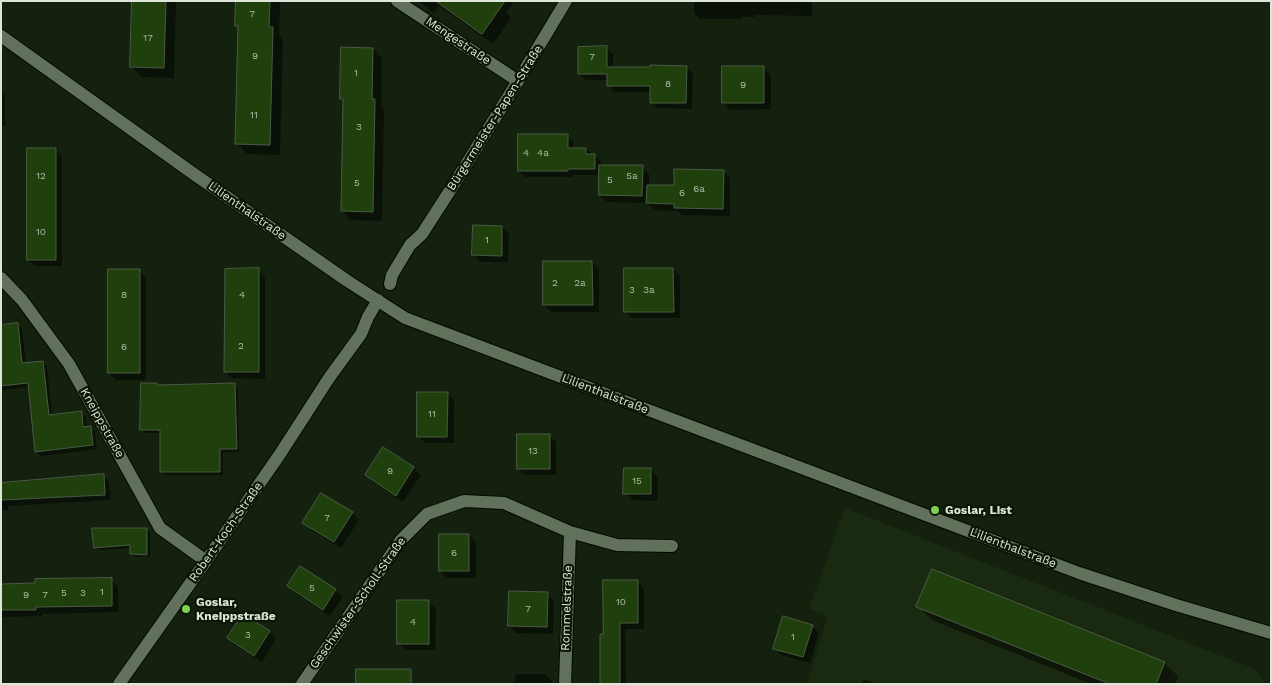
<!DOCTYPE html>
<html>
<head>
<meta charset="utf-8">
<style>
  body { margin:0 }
  #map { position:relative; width:1272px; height:685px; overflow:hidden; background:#14210e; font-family:"Work Sans",sans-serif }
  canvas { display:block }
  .frame { position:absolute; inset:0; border:2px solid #dde6d9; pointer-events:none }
</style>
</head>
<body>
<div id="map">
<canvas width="1272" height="685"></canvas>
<div class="frame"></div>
</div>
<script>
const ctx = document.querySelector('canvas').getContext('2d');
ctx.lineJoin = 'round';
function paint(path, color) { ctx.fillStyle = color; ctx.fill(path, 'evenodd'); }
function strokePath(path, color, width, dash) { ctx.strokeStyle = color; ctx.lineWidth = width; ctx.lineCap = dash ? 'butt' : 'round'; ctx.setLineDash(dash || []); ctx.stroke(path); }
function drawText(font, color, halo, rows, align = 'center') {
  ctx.font = font + ' "Work Sans",sans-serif'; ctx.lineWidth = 4.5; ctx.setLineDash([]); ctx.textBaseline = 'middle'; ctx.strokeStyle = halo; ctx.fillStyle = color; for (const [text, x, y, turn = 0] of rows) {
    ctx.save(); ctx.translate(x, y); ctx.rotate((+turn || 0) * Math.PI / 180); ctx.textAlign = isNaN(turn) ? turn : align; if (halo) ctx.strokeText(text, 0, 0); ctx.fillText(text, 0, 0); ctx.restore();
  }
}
paint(new Path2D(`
  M845,508L1255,669L1265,684H807L828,616L809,609Z`), '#192a11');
paint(new Path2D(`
  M35,1H68V2H36Z
  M133,1H176L174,78L142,77L132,67Z
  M237,1H280L279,35L283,39L280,155L247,154L237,143L240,29L236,26Z
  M418,1H514L506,13L511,18L493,44L439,6L434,13Z
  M694,1H812V16L755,15V17H742V19H700L694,13Z
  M606,48L613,54V68L686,67L693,74L692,109L658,108L651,102V92H615L608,85V80H586L579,73Z
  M373,49L382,58L381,106L384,110L382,221L351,220L342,211L344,101L341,98Z
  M764,68L771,75V109L730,110L723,103Z
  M1,91L5,95V126H1Z
  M567,135L573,141V149H586L601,161V166L642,167L649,174V186H675L723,171L730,178V216L682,215L678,211L655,210L647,203L607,202L600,195V175H573V177H525L519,171Z
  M55,149L62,156V266H35L28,259Z
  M502,227L509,234L508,262H481L474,255Z
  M592,262L599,269V312H551L544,305Z
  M673,269L680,276V318H632L625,311Z
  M139,270L146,277V380H116L109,373Z
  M258,270L265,277V379L232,378L225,371Z
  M18,324L22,329L26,364L43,362L47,367L52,416L81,413L86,417L87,428H91L95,432L97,449L41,456L36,452L30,387L1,390V326Z
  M235,384L238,388L239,452H223V475H165L161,472V433H144L141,429L158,386Z
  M447,393L454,400V443H425L418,436Z
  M549,435L556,442V475H525L518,468Z
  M383,449L414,468L421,475L403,502L373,482L367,475Z
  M651,470L658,477L657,501L632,500L625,493Z
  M103,475L109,482L111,500L8,506V510H1V485Z
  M352,513L359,520L341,548L311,530L304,523Z
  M147,529L150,533V557H135L132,554V548L98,550L95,547Z
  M469,535L476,542V578H447L440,571Z
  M301,567L336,590L343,597L330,616L295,593L288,586Z
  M111,580L118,587L119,612L42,614V616L1,617V585Z
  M638,582L644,588V629H625L626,684H592L602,683L604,635Z
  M547,594L554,601L553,634L516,633L509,626Z
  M429,602L436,609L435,650H405L398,643Z
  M918,606L1164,663L1178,676L1175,684H1091L932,620Z
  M243,615L269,632L276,639L262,662L235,645L228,638Z
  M812,626L819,633L810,663L781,655L774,648Z
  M515,674H545L552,681V684H515Z
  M864,679L877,684H862Z`), '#0007');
const building = new Path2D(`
  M132,1H166L164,68L130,67Z
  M236,1H270L269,27H273L270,145L235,144L238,26H235Z
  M436,1H505L482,34Z
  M607,46V67H650V65L687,66L686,103H650V86H607V74H578V47Z
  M341,47L373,48L372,99H375L373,212L341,211L343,99H340Z
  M722,66H764V103H722Z
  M518,134H568V148H586V154H595V169H568V171H518Z
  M27,148H56V260H27Z
  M599,165H643L642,196L599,195Z
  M674,169L724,170L723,209L674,208V204L646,203L647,185H674Z
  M473,225L502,226V256L472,255Z
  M543,261H592L593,305H543Z
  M259,268V372H224L225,269Z
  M624,268H673L674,312H624Z
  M108,269H140V373H108Z
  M18,323L22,363L43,361L49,415L82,411L83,427L91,426L93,445L35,452L28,383L1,386V325Z
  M141,383H157V385L235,383L237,449H220V472H160V430H140Z
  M417,392H448L447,437H417Z
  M517,434H550V469H517Z
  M383,447L414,467L396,496L365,475Z
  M624,468H651V494H623Z
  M104,474L105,495L1,500V483Z
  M321,493L353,512L334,542L302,523Z
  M92,528H147V555L130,554V545L94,548Z
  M439,534H469V571H439Z
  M300,566L336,589L323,610L287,586Z
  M932,569L1165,662L1156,684H1110L916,607Z
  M112,578V606L36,607V610H1V584L35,583V579Z
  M603,580H638V623H620V684H600V634H603Z
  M509,591L548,592L547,627L508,626Z
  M397,600H429V644H397Z
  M243,614L270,631L254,656L227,638Z
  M783,616L813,625L803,657L773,649Z
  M356,669H411V684H356Z`);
paint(building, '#1f3f0d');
strokePath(building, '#4c5a45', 1);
const minor = new Path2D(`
  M397,1L518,81
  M1,278L22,300L69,364L160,528L206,561
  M390,284L392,275L410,245L422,234L449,192L518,81L566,1
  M302,684L401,540L427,514L464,501L504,503L570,532L617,545L672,546
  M565,684L570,532`);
const tertiary = new Path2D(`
  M1,36L191,172L346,280L405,318L1079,573L1176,605L1271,633
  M119,684L206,561L280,454L329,378L361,334L368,317L378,300`);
strokePath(minor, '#020a00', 14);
strokePath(tertiary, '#020a00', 14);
strokePath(minor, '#61715b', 12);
strokePath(tertiary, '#61715b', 12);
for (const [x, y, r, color] of [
  [935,510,5,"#7fd052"],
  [186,609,5,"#7fd052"]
]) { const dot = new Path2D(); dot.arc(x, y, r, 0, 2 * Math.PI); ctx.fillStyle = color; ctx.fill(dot); strokePath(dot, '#0b1706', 2); }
drawText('10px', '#aebca6', null, [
  ["7",252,14],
  ["17",148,38],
  ["9",255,56],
  ["7",592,57],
  ["1",356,73],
  ["8",668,84],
  ["9",743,85],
  ["11",254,115],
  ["3",359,127],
  ["4",526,153],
  ["4a",543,153],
  ["12",41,176],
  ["5a",632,176],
  ["5",610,180],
  ["5",357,183],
  ["6a",699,189],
  ["6",682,193],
  ["10",41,232],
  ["1",487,240],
  ["2",555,283],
  ["2a",580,283],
  ["3",632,290],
  ["3a",649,290],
  ["8",124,295],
  ["4",242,295],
  ["2",241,346],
  ["6",124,347],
  ["11",432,414],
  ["13",533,451],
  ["9",390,471],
  ["15",637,481],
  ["7",327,518],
  ["6",454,553],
  ["5",312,588],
  ["1",102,592],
  ["5",64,593],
  ["3",83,593],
  ["9",26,595],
  ["7",45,595],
  ["10",621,602],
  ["7",528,609],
  ["4",413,622],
  ["3",248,635],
  ["1",793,637]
]);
drawText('12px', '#dde6d9', '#0b1706', [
  ["Mengestraße",458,41,34],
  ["Bürgermeister-Papen-Straße",495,118,-58],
  ["Lilienthalstraße",247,211,35],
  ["Lilienthalstraße",605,394,21],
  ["Kneippstraße",102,423,61],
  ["Robert-Koch-Straße",226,532,-55],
  ["Lilienthalstraße",1013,548,21],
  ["Geschwister-Scholl-Straße",358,603,-55],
  ["Rommelstraße",567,608,-88]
]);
drawText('bold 12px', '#dde6d9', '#0b1706', [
  ["Goslar, List",945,510],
  ["Goslar,",196,602],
  ["Kneippstraße",196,616]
], 'left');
</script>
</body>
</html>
